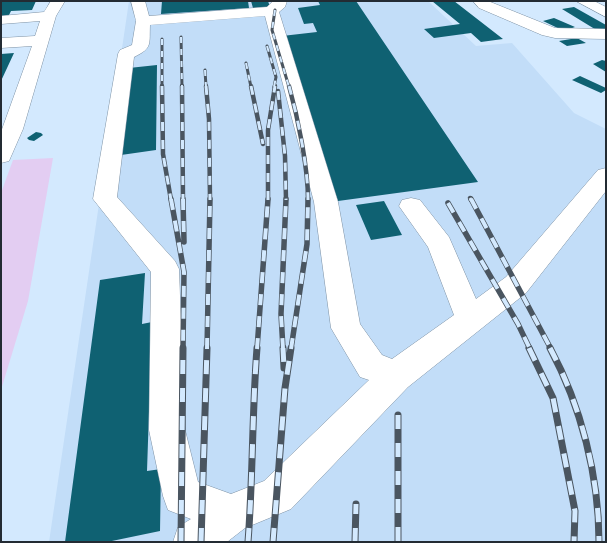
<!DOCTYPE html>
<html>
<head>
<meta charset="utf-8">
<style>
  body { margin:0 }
  #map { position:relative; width:607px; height:543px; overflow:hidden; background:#d3e9fe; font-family:Spectral,serif }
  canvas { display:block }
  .frame { position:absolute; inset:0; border:2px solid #232b33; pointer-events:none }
</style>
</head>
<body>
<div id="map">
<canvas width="607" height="543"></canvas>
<div class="frame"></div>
</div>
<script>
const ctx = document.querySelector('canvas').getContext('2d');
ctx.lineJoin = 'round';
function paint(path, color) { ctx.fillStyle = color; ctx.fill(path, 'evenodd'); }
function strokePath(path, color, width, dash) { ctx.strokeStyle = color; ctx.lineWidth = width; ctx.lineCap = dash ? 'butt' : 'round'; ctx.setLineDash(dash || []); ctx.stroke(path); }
paint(new Path2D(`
  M129,1H428L476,46L512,43L574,113L606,129V542H49Z`), '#c2ddf8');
paint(new Path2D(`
  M53,158L28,301L1,390V193L13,160Z`), '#e3cdf2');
paint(new Path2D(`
  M1,1H36L32,10L11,11L8,17H1Z
  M162,1H248L249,8L161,14Z
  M251,1H268L270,7L253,8Z
  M318,1H356L478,182L338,201L282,36L317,32L313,23L304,24L298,8L320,5Z
  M432,1H454L503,39L481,42L471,33L434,38L424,29L460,24Z
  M574,7L606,25V29L598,31L562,9Z
  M554,18L575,27L564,31L543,21Z
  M577,38L586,43L567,46L559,41Z
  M14,53L1,81V54Z
  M602,60L606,61V72L593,64Z
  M157,65L156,150L121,155L129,68Z
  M580,76L606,88V90L601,93L572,80Z
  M36,132L41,133L43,135L34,141L29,140L27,138Z
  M384,201L402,235L371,240L356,205Z
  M145,273L142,324L152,322L147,471L161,469L160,531L107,542H65L100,280Z`), '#0f6172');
const minor = new Path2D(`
  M51,1H65L56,16L23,129L9,161L1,163V132L32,46L1,48V38L35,36L40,21L1,24V16L44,12Z
  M131,1H145L149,16L267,7L273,1H287L285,7L279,12L338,202L360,324L382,355L392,359L454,315L428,247L399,206L402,200L411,198L420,200L449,237L476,299L506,277L598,170L606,168V191L526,293L408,387L291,509L245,528L227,542H173L178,527L191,519L168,510L163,496L149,430L151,272L93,199L118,54L120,50L132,45L136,21ZM265,16L314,202L331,328L360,377L369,380L264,481L231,494L198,482L185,430L179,269L175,261L117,197L134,57C153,48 149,44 150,25Z
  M473,1H488L555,28L606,29V39L555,38L542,35L479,8Z
  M576,1H594L606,7V17Z`);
strokePath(minor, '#7e92a5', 1);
paint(minor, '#fff');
const railFar3 = new Path2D(`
  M275,10L272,30L289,87
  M181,37L182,87
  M162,39V87
  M267,46L276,77L274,87
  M246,63L251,87
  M205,70L206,87`);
const railFar2 = new Path2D(`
  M162,86L163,154L171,200
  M182,86L183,200
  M206,86L209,119L210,200
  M251,86L263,144
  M289,86C298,118 308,167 308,200
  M278,91L285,156L286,200
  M470,198L471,200
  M268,200V130L275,86`);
const railFar1 = new Path2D(`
  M171,199L184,272L183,349
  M183,199L184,242
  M471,199L551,349
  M448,203L518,324L530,349
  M207,349L210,199
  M257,349L268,199
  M283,349L281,314L286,199
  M291,349L307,244L308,199`);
const rail = new Path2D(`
  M283,348L284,368
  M529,348L553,398L575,511L574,542
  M550,348C581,406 599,476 599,542
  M398,415V542
  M181,542L183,348
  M201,542L207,348
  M248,542C253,477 252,412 257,348
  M273,542L285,388L291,348
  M355,542L356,504`);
strokePath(railFar3, '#4a5560', 3);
strokePath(railFar2, '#4a5560', 4.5);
strokePath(railFar1, '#4a5560', 5.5);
strokePath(rail, '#4a5560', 7);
strokePath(railFar3, '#d3e9fe', 2, [6]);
strokePath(railFar2, '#d3e9fe', 3, [9]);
strokePath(railFar1, '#d3e9fe', 4, [11]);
strokePath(rail, '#d3e9fe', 5, [14]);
</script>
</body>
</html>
